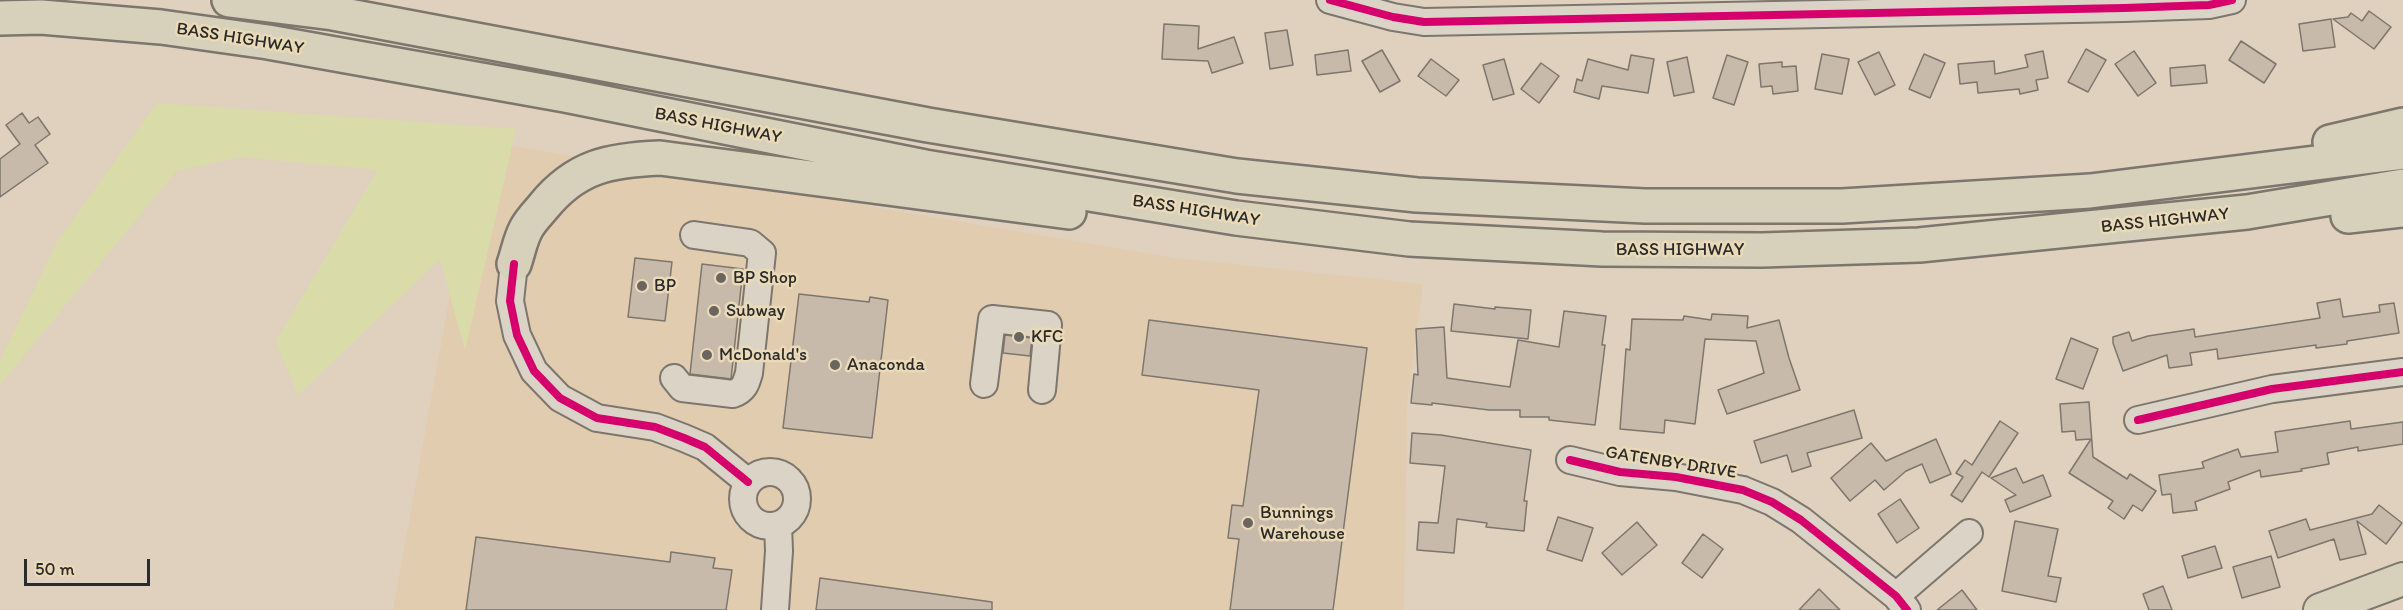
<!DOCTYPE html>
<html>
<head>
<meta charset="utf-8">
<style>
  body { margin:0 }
  #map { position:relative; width:2403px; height:610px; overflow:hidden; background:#dfd1bd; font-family:Itim,sans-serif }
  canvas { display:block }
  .scale { position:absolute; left:24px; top:559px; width:126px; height:27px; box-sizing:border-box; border:3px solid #2b2b2b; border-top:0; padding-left:8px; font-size:18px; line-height:21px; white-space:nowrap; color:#2b2b2b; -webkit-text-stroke:4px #ebdab7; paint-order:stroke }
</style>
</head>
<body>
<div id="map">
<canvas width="2403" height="610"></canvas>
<div class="scale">50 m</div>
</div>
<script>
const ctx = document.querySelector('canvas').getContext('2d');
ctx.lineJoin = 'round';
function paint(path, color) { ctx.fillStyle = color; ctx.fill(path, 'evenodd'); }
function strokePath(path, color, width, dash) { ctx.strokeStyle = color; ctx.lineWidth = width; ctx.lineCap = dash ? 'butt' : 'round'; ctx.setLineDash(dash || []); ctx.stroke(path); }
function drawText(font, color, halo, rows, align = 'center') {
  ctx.font = font + ' Itim,sans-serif'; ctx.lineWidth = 5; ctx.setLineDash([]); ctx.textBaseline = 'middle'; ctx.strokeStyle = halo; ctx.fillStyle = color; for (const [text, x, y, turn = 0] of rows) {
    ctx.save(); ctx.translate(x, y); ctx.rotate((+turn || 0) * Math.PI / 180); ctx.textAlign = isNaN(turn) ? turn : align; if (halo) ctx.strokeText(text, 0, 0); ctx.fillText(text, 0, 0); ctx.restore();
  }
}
paint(new Path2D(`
  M478,140L1176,258L1423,284L1407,407L1404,610H393Z`), '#e2ccb0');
paint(new Path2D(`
  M157,103L516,129L465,350L440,259L298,395L276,341L378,170L241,157L176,171L0,385V361L57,242Z`), '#d9dca9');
const building = new Path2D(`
  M2369,11L2391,27L2374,49L2333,19L2348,17L2351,13L2362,21Z
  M2331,19L2335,47L2303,51L2299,24Z
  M1164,24L1199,26L1198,49L1234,37L1243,63L1212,73L1208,61L1162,59Z
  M1287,30L1293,65L1270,69L1265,33Z
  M2241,41L2276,64L2264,83L2229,60Z
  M2086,49L2106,60L2088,92L2068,82Z
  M1348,50L1351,71L1317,75L1315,55Z
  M1382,50L1400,81L1380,92L1362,61Z
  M2043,51L2048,78L2036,80L2038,90L2020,94L2019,89L1978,93L1977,82L1960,84L1958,64L1994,61L1995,74L2028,67L2025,55Z
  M2134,51L2156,83L2138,96L2115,64Z
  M1879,52L1895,85L1875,95L1858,62Z
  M1822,54L1849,59L1842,94L1815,89Z
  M1924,54L1945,63L1930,98L1909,89Z
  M1631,55L1654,59L1648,93L1602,86L1599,99L1574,92L1577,79L1582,81L1588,59L1628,70Z
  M1727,55L1748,62L1734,105L1713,98Z
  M1687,57L1694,92L1674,96L1667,62Z
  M1431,59L1459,80L1446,96L1418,76Z
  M1504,59L1514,94L1493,100L1483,65Z
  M1782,62V67L1796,66L1798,91L1773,94L1772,86L1761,87L1759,64Z
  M1541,63L1559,76L1539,103L1521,89Z
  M2205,65L2207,83L2171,86L2170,68Z
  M22,113L29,123L38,117L50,134L35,145L48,163L0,197V159L20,144L6,125Z
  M635,258L672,262L665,321L628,317Z
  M702,264L743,269L731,379L690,374Z
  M799,294L869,302L870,297L888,300L872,438L783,428Z
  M2340,299L2343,317L2380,312L2379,305L2394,303L2399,333L2347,341V344L2316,348V345L2218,359L2217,349L2190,353L2192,365L2169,368L2167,355L2123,371L2113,343V337L2129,332L2132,341L2148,336L2194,329L2195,337L2320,318L2317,303Z
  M1454,304L1495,309V307L1531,310L1528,339L1451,331Z
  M1564,311L1606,316L1602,345H1605L1595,425L1549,420V417H1520V410H1489L1432,403V405L1411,403L1414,374L1418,375L1416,329L1444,327L1447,378L1510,387L1518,340L1559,347Z
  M1712,314L1748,316L1747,328L1779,320L1789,358L1800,390L1727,414L1718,390L1764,373L1756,341L1705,339L1695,424L1665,420L1664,433L1620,429L1626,349L1630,350L1632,319L1683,320L1684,316L1711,320Z
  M1149,320L1367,348L1333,610H1230L1239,539L1228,538L1232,505L1243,506L1259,390L1142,375Z
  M1005,335L1032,338L1030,356L1003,353Z
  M2071,338L2098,349L2083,389L2056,379Z
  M2089,402L2093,457L2127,479L2130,474L2156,491L2142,511L2133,505L2124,519L2108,508L2113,501L2069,473L2091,439L2076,440L2075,431L2062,432L2060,404Z
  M1854,410L1862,438L1807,453L1811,466L1792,472L1787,455L1761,463L1754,441Z
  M2000,421L2018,433L1989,477L1982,472L1962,502L1951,495L1963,477L1956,473L1965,460L1972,465Z
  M2350,421L2351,429L2403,422V444L2358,451V447L2327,453L2329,464L2301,469L2302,471L2261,477L2260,470L2228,482L2230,489L2195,502L2197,510L2173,513L2171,494L2162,495L2159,475L2204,468L2202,462L2238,449L2241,457L2278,452L2275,432Z
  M1412,433L1441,435L1531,450L1524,501H1527L1524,531L1486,527L1487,523L1457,519L1454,553L1417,550L1419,522L1438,523L1445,466L1410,463Z
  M1936,439L1951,474L1930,483L1922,464L1906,471L1884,490L1875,480L1850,501L1831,478L1871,443L1886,461Z
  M2016,468L2023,483L2043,475L2051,496L2010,512L2005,500L2016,495L1991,478Z
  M1900,499L1919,528L1897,543L1878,514Z
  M2379,505L2402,523L2386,544L2357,521L2366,554L2340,560L2334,539L2278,558L2269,531L2306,519L2310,530L2372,514Z
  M1558,517L1593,528L1582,561L1547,550Z
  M2015,521L2058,529L2048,576L2061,578L2056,602L2002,591Z
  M1637,522L1657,545L1622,575L1602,553Z
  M1703,534L1723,549L1702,578L1682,563Z
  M476,537L670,562L671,552L715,558L713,568L732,570L726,610H466Z
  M2215,546L2222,568L2188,578L2182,556Z
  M2271,556L2280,587L2242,598L2233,567Z
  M820,578L992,602V610H816Z
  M2163,586L2172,610H2149L2143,594Z
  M1819,589L1840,610H1799Z
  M1962,590L1977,610H1937Z`);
paint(building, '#c8baab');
strokePath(building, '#7c766d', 1.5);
const minor = new Path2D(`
  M1330,0L1393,17L1424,22L2124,8L2209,5L2232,0
  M514,264L510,301L517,335L534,371L560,398L597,418L655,427L684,438L705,447L748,482
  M674,378L682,388L733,394C744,390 746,384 749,373L762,253L750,243L694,235
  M984,384L992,319L1048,325L1042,390
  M2138,420L2272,389L2403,372
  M1570,460L1620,472L1676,477L1743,490L1772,502L1801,520L1896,596L1907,610
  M743 499a27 27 0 1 1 54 0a27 27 0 1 1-54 0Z
  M1896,596L1969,533
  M775,610L779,551L778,525`);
const major = new Path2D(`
  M2320,610L2403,579`);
const highway = new Path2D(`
  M229,0L333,13L928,125L1237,176L1417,195L1645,206H1842L2090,191L2403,152
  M0,18L41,17L161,27L268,42L565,95L925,167L1236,218L1409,239L1602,249L1762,250L1919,245L2247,212L2403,186
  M2330,142L2403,125
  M2348,216L2403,210
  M514,264C518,253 520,240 526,229C530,221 538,213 543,207C576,166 610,160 660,158L1069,212`);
strokePath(minor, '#7c766d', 30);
strokePath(major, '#7c766d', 36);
strokePath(highway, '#7c766d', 38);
strokePath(minor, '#dbd4c6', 26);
strokePath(major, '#d7d0bb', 32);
strokePath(highway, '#d7d0bb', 33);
strokePath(new Path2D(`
  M1330,0L1393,17L1424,22L2124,8L2209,5L2232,0
  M514,264L510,301L517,335L534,371L560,398L597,418L655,427L684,438L705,447L748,482
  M2138,420L2272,389L2403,372
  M1570,460L1620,472L1676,477L1743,490L1772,502L1801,520L1896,596L1907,610`), '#d6006c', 8);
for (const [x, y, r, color] of [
  [721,278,6,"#6a655e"],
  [642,286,6,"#6a655e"],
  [714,311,6,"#6a655e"],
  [1019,337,6,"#6a655e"],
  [707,355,6,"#6a655e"],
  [835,365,6,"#6a655e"],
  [1248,523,6,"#6a655e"]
]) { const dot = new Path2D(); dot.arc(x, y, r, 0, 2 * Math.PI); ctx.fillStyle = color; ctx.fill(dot); strokePath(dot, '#ebdab7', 2); }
drawText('18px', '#2b2b2b', '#ebdab7', [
  ["BASS HIGHWAY",240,39,9],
  ["BASS HIGHWAY",718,126,11],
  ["BASS HIGHWAY",1196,211,9],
  ["BASS HIGHWAY",2165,221,-6],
  ["BASS HIGHWAY",1680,250],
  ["GATENBY DRIVE",1671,463,9]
]);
drawText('18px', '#2b2b2b', '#ebdab7', [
  ["BP Shop",733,278],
  ["BP",654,286],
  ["Subway",726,311],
  ["KFC",1031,337],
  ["McDonald's",719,355],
  ["Anaconda",847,365],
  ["Bunnings",1260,513],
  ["Warehouse",1260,534]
], 'left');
</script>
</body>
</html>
